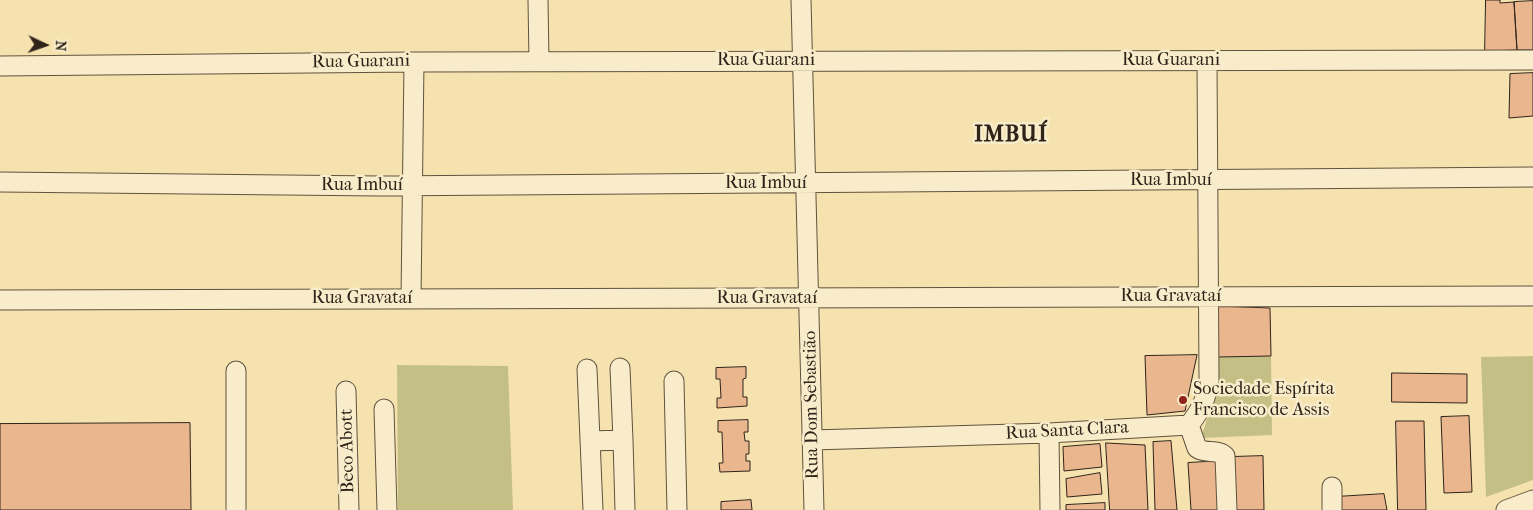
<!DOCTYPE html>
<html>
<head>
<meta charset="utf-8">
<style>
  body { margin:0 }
  #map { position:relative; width:1533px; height:510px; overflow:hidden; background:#f5e2ae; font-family:"IM FELL French Canon",serif }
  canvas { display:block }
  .north { position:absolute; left:20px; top:20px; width:50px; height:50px; -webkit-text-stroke:4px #f8ecca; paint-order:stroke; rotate:93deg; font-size:14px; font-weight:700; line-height:20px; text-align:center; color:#2f231a }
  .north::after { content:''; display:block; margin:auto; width:18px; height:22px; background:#2f231a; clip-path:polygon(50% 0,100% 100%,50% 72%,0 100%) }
</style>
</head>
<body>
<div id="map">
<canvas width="1533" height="510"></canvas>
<div class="north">N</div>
</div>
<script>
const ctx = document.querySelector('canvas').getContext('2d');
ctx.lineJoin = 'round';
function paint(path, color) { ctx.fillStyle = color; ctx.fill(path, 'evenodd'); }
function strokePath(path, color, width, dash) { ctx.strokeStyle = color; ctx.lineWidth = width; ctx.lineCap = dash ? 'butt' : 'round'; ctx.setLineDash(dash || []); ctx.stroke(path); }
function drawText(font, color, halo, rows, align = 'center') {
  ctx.font = font + ' "IM FELL French Canon",serif'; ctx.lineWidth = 5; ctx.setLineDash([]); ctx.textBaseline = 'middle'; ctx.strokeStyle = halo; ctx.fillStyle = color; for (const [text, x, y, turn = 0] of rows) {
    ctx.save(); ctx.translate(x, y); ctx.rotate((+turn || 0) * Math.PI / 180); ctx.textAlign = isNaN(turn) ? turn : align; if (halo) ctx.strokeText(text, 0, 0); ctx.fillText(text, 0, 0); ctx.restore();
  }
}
paint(new Path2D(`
  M1271,356L1272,435L1201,438L1217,387L1218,357Z
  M1533,356V480L1486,497L1481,357Z
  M397,365L508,366L513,510H398Z`), '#c4c085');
const building = new Path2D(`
  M1486,0H1500V3L1514,2L1517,50L1485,51Z
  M1533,1V50H1517L1514,2Z
  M1533,73V116L1509,118L1510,74Z
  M1218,306L1270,308L1271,356L1218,357Z
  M1197,355L1185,411L1147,415L1145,356Z
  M746,367V378L743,379V397H747V406L717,408V398H721L720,379H716V368Z
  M1392,373L1467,374V403L1392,402Z
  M1469,416L1472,492L1444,493L1441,417Z
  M748,420V432H744L745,441H749V454H746V461H750V471L720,472L719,463H723L722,432H718V421Z
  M1396,421H1424L1426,510H1398Z
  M190,423L191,510H0V424Z
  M1171,441L1177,510H1155L1153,442Z
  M1106,443L1145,445L1148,510H1110Z
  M1100,444L1102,467L1064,471L1063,447Z
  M1263,456L1264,510H1233L1231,457Z
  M1220,461L1223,510H1191L1188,463Z
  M1100,473L1102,494L1067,497L1066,479Z
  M1384,494L1387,510H1335V497Z
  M751,500L752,510H721V502Z
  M1105,503V510H1066V505Z`);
paint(building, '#eab68e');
strokePath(building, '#2f231a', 1);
const minor = new Path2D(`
  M538,0L539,61
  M801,0L814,510
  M0,66L414,62L1533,60
  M0,182L379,186L1533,177
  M411,299L414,62
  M0,300L1533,296
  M620,368L623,440
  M587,369L593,510
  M674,381L677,510
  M346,391L349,510
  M384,409L387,510
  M1189,425L1197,448C1205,454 1218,449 1225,456L1227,510
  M1049,433L1050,510
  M812,440L1049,433L1189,425C1201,410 1207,398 1209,379L1207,61
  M590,441L623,440L625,510
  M236,510V371
  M1332,510V487
  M1506,510L1533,500`);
strokePath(minor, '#60533f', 21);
strokePath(minor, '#f8ecca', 19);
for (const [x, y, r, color] of [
  [1183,400,5,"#8f2418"]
]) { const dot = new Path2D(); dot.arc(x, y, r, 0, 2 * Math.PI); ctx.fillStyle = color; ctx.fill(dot); strokePath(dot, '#f8ecca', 2); }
drawText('18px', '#2f231a', '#f8ecca', [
  ["Rua Guarani",766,61],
  ["Rua Guarani",1171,61],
  ["Rua Guarani",361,62,-1],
  ["Rua Imbuí",1171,181],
  ["Rua Imbuí",766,184],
  ["Rua Imbuí",362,186],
  ["Rua Gravataí",1171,297],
  ["Rua Gravataí",362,299],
  ["Rua Gravataí",767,299],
  ["Rua Dom Sebastião",812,405,-91],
  ["Rua Santa Clara",1067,431,-3],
  ["Beco Abott",348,451,-91]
]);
drawText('18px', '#2f231a', '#f8ecca', [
  ["Sociedade Espírita",1193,390],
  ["Francisco de Assis",1193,411]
], 'left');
ctx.letterSpacing = '1px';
drawText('bold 22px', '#2f231a', '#f8ecca', [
  ["IMBUÍ",1011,136]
]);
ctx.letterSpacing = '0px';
</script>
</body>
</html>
